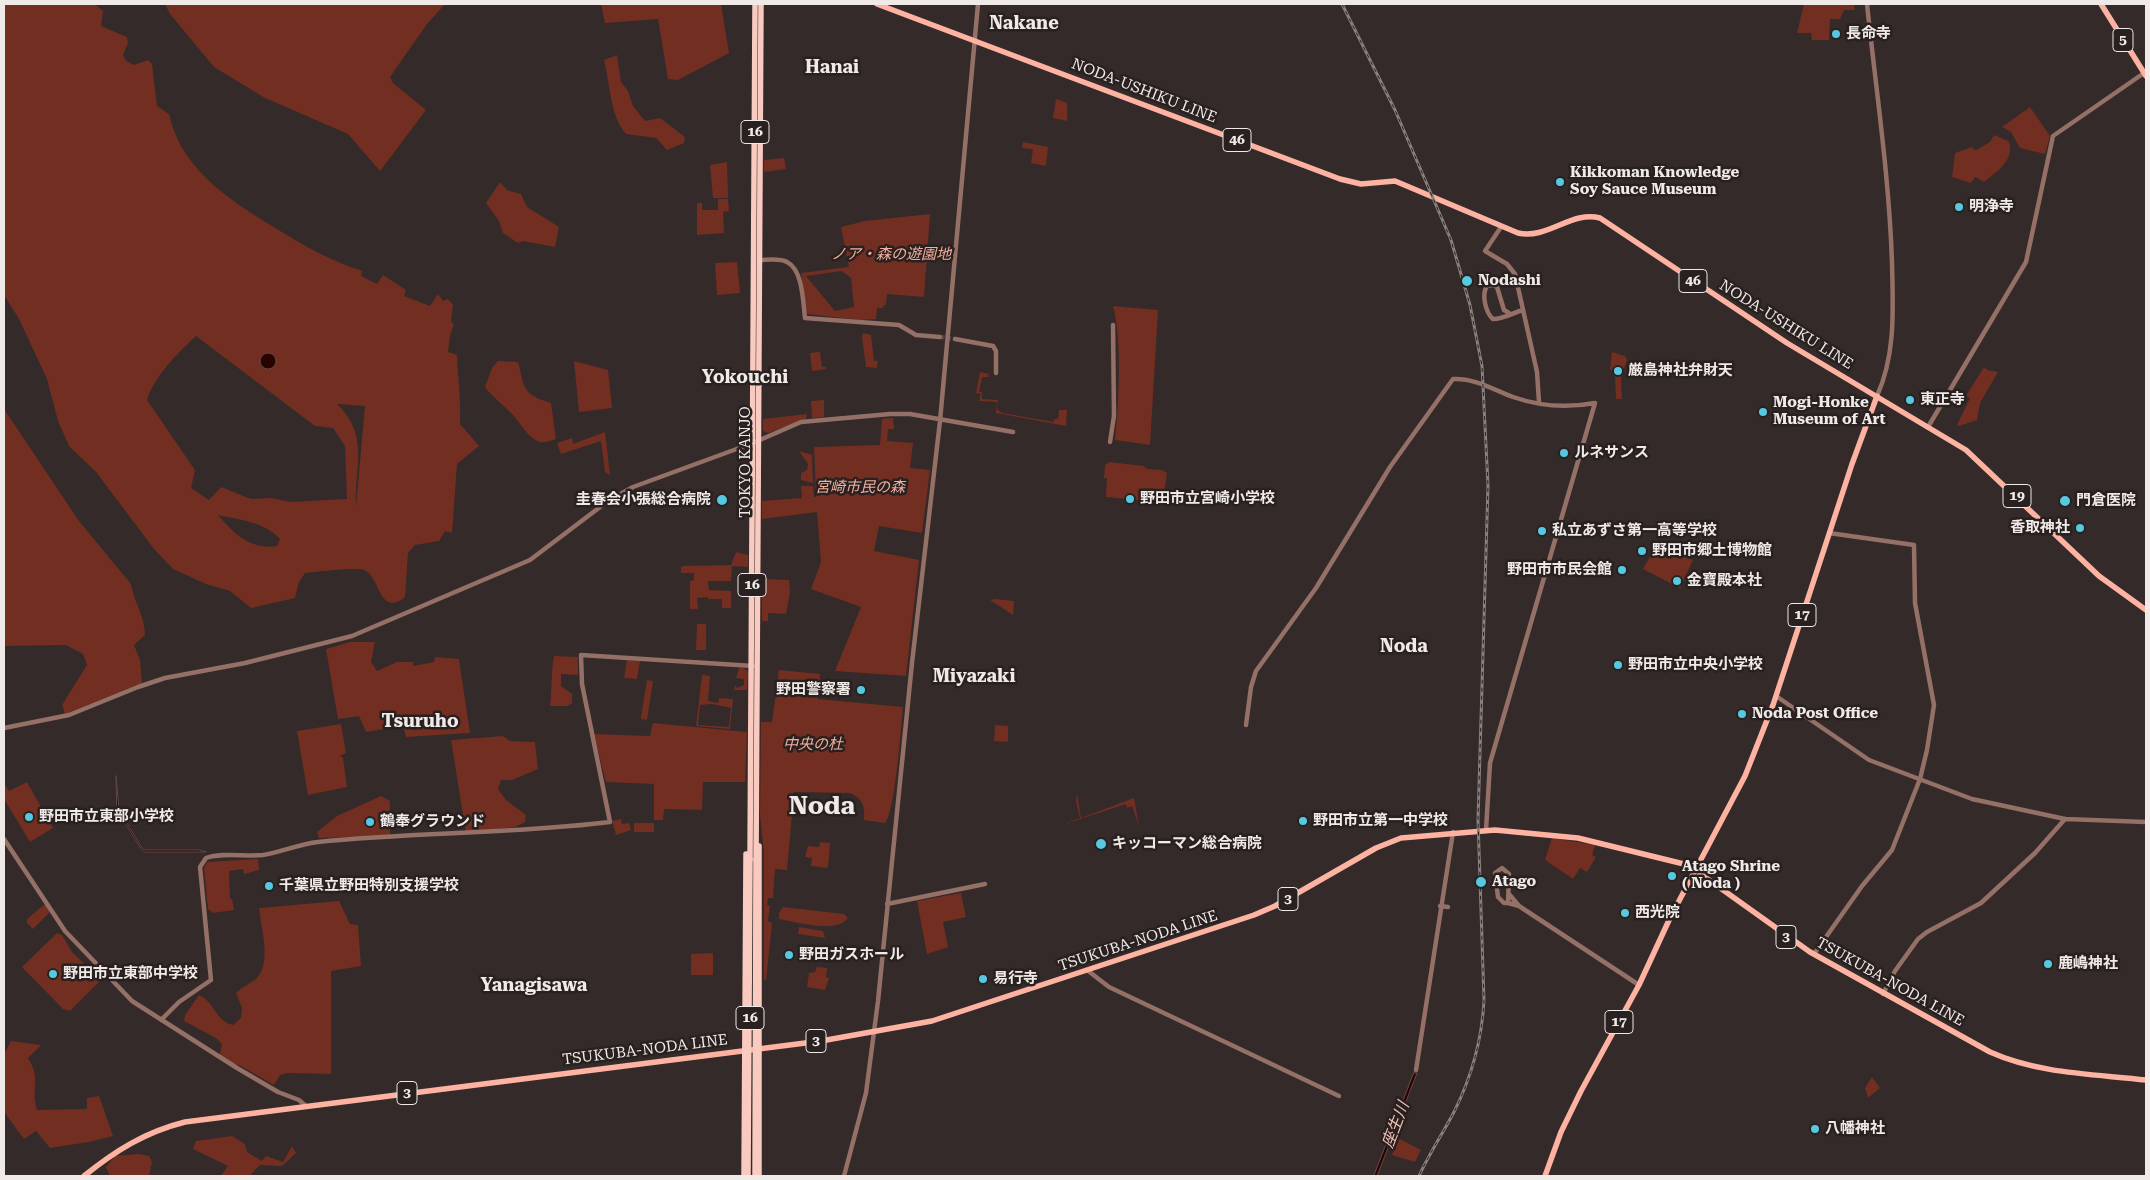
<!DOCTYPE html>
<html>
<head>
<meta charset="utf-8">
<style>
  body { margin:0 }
  #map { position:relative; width:2150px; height:1180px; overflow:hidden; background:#332a29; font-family:"Roboto Serif",serif }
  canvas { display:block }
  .frame { position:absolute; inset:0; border:5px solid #efe9e8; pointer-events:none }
</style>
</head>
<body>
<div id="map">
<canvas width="2150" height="1180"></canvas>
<div class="frame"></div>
</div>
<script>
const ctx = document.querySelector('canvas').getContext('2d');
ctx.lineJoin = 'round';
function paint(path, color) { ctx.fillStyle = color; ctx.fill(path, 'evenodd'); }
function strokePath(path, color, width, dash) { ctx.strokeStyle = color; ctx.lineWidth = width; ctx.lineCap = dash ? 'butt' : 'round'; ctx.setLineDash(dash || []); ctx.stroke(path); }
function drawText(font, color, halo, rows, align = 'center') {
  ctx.font = font + ' "Roboto Serif","Noto Sans JP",serif'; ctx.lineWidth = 5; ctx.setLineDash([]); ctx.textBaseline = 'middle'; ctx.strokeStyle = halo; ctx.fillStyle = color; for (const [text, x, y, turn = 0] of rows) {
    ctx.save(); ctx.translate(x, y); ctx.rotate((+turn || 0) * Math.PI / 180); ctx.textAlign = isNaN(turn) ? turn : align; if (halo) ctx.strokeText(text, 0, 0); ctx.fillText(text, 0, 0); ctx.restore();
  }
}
paint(new Path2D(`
  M4,4H95L103,11L101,26L127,37L128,43L123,55L126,61L134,65L148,60L152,64L157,106L169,114C181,170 231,201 277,229C304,246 331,261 362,271L361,276L377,284L383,275L406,290L404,296L430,306L438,294L443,301L448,299L453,305L451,322L454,324L450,336L448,352L457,355C458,379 461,401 460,424L479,446L457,464L452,533L445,531L439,541L415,545L408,553L405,597C379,618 380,576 364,570C355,567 317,572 305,573L299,582L295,598L251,608L230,591L206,584L173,569L154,549L96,472L69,446L58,421L47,379L19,319L4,295ZM196,336L315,426L333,428L345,446L347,499L290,502L271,498L251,499L221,487L209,500L191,488L195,470L147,400C155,375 177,354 196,336ZM337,404L365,406L356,506C354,468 370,435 337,404ZM218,515C240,520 265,522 280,539L277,546C251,550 234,534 218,515Z
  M165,4H445L427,24L390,77L393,83L426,110L380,171L348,134L265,98L214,67L170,14Z
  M601,4H721L729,53L678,80L668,79L658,19L605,23Z
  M1804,4H1854L1855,10H1844L1840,19H1830L1829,40H1812L1811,33H1797Z
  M617,55L621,82L628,91L633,106L645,121L660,118L685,137L684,143L667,150L656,138L626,134C610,116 610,83 604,60Z
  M1056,99L1067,103V121L1053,118Z
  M2030,107L2050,136L2045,154L2020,148L2011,132L2002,127Z
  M1994,135L2008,141L2010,144C2012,163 1997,171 1984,182L1975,177L1971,183L1952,177L1955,153L1972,147L1973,149L1976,150L1990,142Z
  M1023,142L1048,147L1046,166L1031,163L1033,149L1022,148Z
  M784,158L786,169L764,172V160Z
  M727,162L728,198H713L710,165Z
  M500,182L507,190L521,194L527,207L559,227L555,247L523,241L518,243L503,233L499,221L486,203Z
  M718,199H728L729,211L723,212L724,233L697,235V203H702V210H718Z
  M930,214L924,297L887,294L886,305H884L883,308H877L876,319L860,320L807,314L801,273L849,267L841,227L865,221ZM842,271L851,278L854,307L835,311L806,276Z
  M737,262L740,293L717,295L715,263Z
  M1113,306L1158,310L1150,445L1115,440C1119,405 1122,338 1113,306Z
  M863,333L871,335L874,361H878L877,368L866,367L862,338Z
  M820,352L822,367H826V369L812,371L810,353Z
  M1612,352L1625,356L1627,360L1621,377L1622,399H1616L1615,375L1610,369Z
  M498,361L518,362C525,389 522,394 551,403L556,439C550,441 543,444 537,441C526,435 521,424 513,415C504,405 493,398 485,387L492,368Z
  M574,361L608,370L612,408L579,412Z
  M1984,367L1987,370L1998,372L1980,403L1977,420L1959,426L1957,425L1970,398L1966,396Z
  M980,372L989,374L988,377H982L979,392H982V399L998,400L997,409L1002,413L1054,422V419H1058L1059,410H1067L1066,426L996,413L997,402L979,401L981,394L976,393Z
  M824,400V417L812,418L811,401Z
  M4,409L79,521L131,584C134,602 145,617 145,635L134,645L140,660L142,683L65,714L62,705L87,665L83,654L66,645L4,646Z
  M807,414L806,419L768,433L763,431V419Z
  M893,418L894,429H888L887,441L913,443L910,468L930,470L922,533L879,526L874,551L919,560L906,676L835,671L861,607L811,589L821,562L817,512L762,519V501L802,498L801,486H813L814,497H816L814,447L880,445L882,419Z
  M605,432L610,475L605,472L601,441L561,454L557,443L572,438L573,444Z
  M799,451L812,455L813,483L801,480V473L807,470L808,464Z
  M1109,462L1144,466L1147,469L1162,470L1167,473L1163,500L1160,502L1106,497L1107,478H1104L1105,465Z
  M1657,544L1693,560L1680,588L1643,569Z
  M736,552L748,555V567L732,566L731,581H708L709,590L731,591V608H722V599H708V597L697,598L698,609H690V581L694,580V573H681V568L683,566L731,565Z
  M762,579L789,580L790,592L786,614L768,613V621H762Z
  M995,599L1014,601L1013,615L990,600Z
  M697,624H706V650H696Z
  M350,642H375L371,662L377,671L397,662H413V666L434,662L435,657L459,659L470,733L406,737L403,726L366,732L359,716L338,719L326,649Z
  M554,656L578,657V675L561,674V686L572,694V703L568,706H550C552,689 551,673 554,656Z
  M627,660L640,661L637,679L624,678Z
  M739,668H744L748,672L747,690H734L735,685L737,688L744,685V679L736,678Z
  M779,670L820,674L818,699L903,707C901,728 895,813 885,823L864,820C865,806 863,798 849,793L794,792L787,870L775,869L773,898H768L767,905L770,906L768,921L772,923L766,980H764V852L760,815L761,722H772Z
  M702,675L710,676L708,701L718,703L719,698L733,699L730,729L696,726ZM712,704L731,708L729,727L698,725L700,705Z
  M647,680L653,681L647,720L641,719V717Z
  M653,723L747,732L745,782H703L702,810L664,809L663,820H654V784L606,782L594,734L650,736Z
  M341,724L346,753L340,756L343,758L347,787L308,795L297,731Z
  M995,725L1008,726V742L994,741Z
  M503,736L510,741L535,742L538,769L512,780H501L498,789L506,800L526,815L525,822L515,827L466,833L451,740Z
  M27,782L53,828L30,842L4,799V783L9,791Z
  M1077,793L1081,818L1134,798L1139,826L1132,806L1127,808L1126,804L1068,823V826L1067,823L1080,818L1076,801Z
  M381,796L390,801V836L319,838L317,832L337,816Z
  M621,819L622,824L629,823L631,830L616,835L612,821Z
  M634,823H654V832H634Z
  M1552,838L1595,845L1592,855L1596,857L1587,872L1580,868L1573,879L1545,860Z
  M820,842L830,843L828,868L811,866L812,858L805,857L808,846L819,847Z
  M258,859L259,870L244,874L243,869L229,871L230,899H232L234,910L213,913L208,909L204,868L207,862Z
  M961,893L966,917L943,922L948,947L927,954L917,901Z
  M339,901L350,924L358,925L361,966L331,971V1074L288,1073L280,1075L274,1085L241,1066L219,1059L222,1044L216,1038L184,1021L185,1015L199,995C215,1002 215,1021 233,1025L241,1018L242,1008L236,993C242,987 249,984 256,979C272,964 261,928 259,908Z
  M45,904L50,912L33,929L27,923V919Z
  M783,907L844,914L848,918C837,934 796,922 779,919V913Z
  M799,927L823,931L825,938L798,934Z
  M57,933L62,935L72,952L101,980L70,1011L63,1009L22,967Z
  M713,953V975H691V954Z
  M817,967L827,968L826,977L829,978L825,990L807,987L809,973L815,972Z
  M11,1041L41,1045L28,1058C42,1080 30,1087 37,1110L87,1109V1098L99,1096L113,1136L89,1142L50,1148L36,1131L24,1139L4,1112V1054Z
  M1872,1077L1880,1088L1868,1098L1865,1088Z
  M232,1136L245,1144L247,1152L262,1161L266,1156L283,1162L292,1146L296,1153L282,1166L260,1165L249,1176H221L228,1166L193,1149L196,1141Z
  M1398,1138L1421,1150L1415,1162L1392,1155Z
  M139,1154L149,1156L152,1162L149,1176H110L106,1167L115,1156Z`), '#722e21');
const water = new Path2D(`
  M260 361a8 8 0 1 1 16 0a8 8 0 1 1-16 0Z
  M116,776L119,810L142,848L145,850H199L206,852H145L141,849L117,810Z
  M1414,1073H1417L1377,1176H1374Z`);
paint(water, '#280300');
strokePath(water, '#644846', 1);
strokePath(new Path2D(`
  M940,337L955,339`), '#4f4746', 4.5, [4.5, 2]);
strokePath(new Path2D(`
  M1867,4C1876,90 1889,175 1892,262C1893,308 1896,354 1877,396
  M1501,227L1485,251L1507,264L1515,274L1537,372L1539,402
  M759,260C767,260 780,258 787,262C803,270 803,302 805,318L899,325L916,335L940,337
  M1509,313L1504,310L1497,287L1492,285L1487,286C1481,295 1486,313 1493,319C1504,319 1512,313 1523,310
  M955,339L993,346L996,351V373
  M1928,427L2026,262L2053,136L2144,73
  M1110,442L1114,416L1113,325
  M1776,696L1869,760L1972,799L2065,819L2146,822
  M1246,725L1251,687L1256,671L1316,588L1390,467L1453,379C1475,378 1494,390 1513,397C1539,406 1568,408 1595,403L1490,763L1486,830
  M4,728L69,715L138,687L165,678L245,663L352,636L530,560L608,501L633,487L753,443L801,422L890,414H910L1013,432
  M4,839L65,931L132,1001L237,1068L278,1092L299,1100L306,1106
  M1502,868L1509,874L1508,903H1504L1498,897L1495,873Z
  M1508,903L1519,906L1509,894
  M887,904L985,884
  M1440,906L1448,907
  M1519,906L1639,985
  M1814,954L1862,886L1892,850L1920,779L1927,750L1934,705L1915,603L1914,545L1829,533
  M1087,970L1109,987L1339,1096
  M1883,994L1895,971L1918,939L1927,932L1981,903L2035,853L2065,819
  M161,1020L179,1002L211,980L200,867L206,858C223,852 245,857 263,855C281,852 300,844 318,842C415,832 513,834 610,822L582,684L581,655L753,666
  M1416,1070L1453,832
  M844,1176L866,1093L878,1001L912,663L940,421L978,4`), '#957067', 4.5);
strokePath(new Path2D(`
  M877,4L1340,179L1361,184L1395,181L1518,233C1547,240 1572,210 1600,218L1787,343L1966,450L2099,576L2146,610
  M2101,4L2146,76
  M84,1176C115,1151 145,1132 185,1122L821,1041L932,1021L1254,915L1275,906L1376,848L1401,838L1495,830L1578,838L1688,865L1810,952L1990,1052C2039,1074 2094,1074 2146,1080
  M1545,1176L1561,1132L1581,1091L1639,985L1670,918L1745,776L1773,705L1852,464L1877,396`), '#feb2a1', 5.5);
strokePath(new Path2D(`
  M750,859L755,4
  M756,860L761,4
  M744,1176L746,854
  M759,1176V846`), '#f9cabf', 5.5);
const rail = new Path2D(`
  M1342,4L1395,110L1451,240L1470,305L1482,366L1488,485L1478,820L1484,1000C1482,1040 1472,1076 1454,1112C1443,1133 1429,1154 1419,1176`);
strokePath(rail, '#88807f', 3);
strokePath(rail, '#29211f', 1, [4]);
strokePath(new Path2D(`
  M748,1176L750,859
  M755,1176L756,860`), '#f9cabf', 5.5);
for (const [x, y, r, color] of [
  [1836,34,5,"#56c9e0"],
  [1560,182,5,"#56c9e0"],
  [1959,207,5,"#56c9e0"],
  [1467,281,6,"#56c9e0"],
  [1618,371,5,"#56c9e0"],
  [1910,400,5,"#56c9e0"],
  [1763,412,5,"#56c9e0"],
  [1564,453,5,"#56c9e0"],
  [1130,499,5,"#56c9e0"],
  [722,500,6,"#56c9e0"],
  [2065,501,6,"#56c9e0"],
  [2080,528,5,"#56c9e0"],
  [1542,531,5,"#56c9e0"],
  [1642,551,5,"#56c9e0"],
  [1622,570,5,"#56c9e0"],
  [1677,581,5,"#56c9e0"],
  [1618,665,5,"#56c9e0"],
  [861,690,5,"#56c9e0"],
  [1742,714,5,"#56c9e0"],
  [29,817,5,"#56c9e0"],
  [1303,821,5,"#56c9e0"],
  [370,822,5,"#56c9e0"],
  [1101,844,6,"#56c9e0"],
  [1672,876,5,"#56c9e0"],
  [1481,882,6,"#56c9e0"],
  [269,886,5,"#56c9e0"],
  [1625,913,5,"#56c9e0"],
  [789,955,5,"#56c9e0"],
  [2048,964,5,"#56c9e0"],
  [53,974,5,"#56c9e0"],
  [983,979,5,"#56c9e0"],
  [1815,1129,5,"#56c9e0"]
]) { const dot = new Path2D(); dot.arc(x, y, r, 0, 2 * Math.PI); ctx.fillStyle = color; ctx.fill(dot); strokePath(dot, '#29211f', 2); }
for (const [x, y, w] of [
  [2123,40,20],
  [755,132,28],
  [1237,140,28],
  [1693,281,28],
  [2017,496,28],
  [752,585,28],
  [1802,615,28],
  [1288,899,20],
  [1786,937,20],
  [750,1018,28],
  [1619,1022,28],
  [816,1041,20],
  [407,1093,20]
]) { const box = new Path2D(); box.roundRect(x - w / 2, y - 11.5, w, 23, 4); ctx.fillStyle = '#29211f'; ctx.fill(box); strokePath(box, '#efe9e8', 1); }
drawText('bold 14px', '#efe9e8', null, [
  ["5",2123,40],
  ["16",755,132],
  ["46",1237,140],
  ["46",1693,281],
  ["19",2017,496],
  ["16",752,585],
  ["17",1802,615],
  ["3",1288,899],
  ["3",1786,937],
  ["16",750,1018],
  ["17",1619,1022],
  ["3",816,1041],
  ["3",407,1093]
]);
drawText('bold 15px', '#efe9e8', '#29211f', [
  ["長命寺",1846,34],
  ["Kikkoman Knowledge",1570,173],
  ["Soy Sauce Museum",1570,190],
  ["明浄寺",1969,207],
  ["Nodashi",1478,281],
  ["厳島神社弁財天",1628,371],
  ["東正寺",1920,400],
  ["Mogi-Honke",1773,403],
  ["Museum of Art",1773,420],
  ["ルネサンス",1574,453],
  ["野田市立宮崎小学校",1140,499],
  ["圭春会小張総合病院",711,500,"right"],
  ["門倉医院",2076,501],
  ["香取神社",2070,528,"right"],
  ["私立あずさ第一高等学校",1552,531],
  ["野田市郷土博物館",1652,551],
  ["野田市市民会館",1612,570,"right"],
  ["金寶殿本社",1687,581],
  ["野田市立中央小学校",1628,665],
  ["野田警察署",851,690,"right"],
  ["Noda Post Office",1752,714],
  ["野田市立東部小学校",39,817],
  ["野田市立第一中学校",1313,821],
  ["鶴奉グラウンド",380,822],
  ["キッコーマン総合病院",1112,844],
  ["Atago Shrine",1682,867],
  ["( Noda )",1682,884],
  ["Atago",1492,882],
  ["千葉県立野田特別支援学校",279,886],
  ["西光院",1635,913],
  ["野田ガスホール",799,955],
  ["鹿嶋神社",2058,964],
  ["野田市立東部中学校",63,974],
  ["易行寺",993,979],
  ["八幡神社",1825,1129]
], 'left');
drawText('15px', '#efe9e8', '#29211f', [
  ["NODA-USHIKU LINE",1144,91,21],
  ["NODA-USHIKU LINE",1786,325,32],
  ["TOKYO KANJO",746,462,-90],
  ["TSUKUBA-NODA LINE",1138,941,-18],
  ["TSUKUBA-NODA LINE",1890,982,29],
  ["TSUKUBA-NODA LINE",645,1050,-7]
]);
drawText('italic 15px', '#f3ae9f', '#29211f', [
  ["ノア・森の遊園地",891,255],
  ["宮崎市民の森",860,488],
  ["中央の杜",813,745]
]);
drawText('italic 16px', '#f0c1b7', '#29211f', [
  ["座生川",1396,1125,-69]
]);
drawText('bold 18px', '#efe9e8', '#29211f', [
  ["Nakane",1024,24],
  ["Hanai",832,68],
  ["Yokouchi",745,378],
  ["Noda",1404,647],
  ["Miyazaki",974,677],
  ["Tsuruho",420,722],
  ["Yanagisawa",534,986]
]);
drawText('bold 25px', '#efe9e8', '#29211f', [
  ["Noda",822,807]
]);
</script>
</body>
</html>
